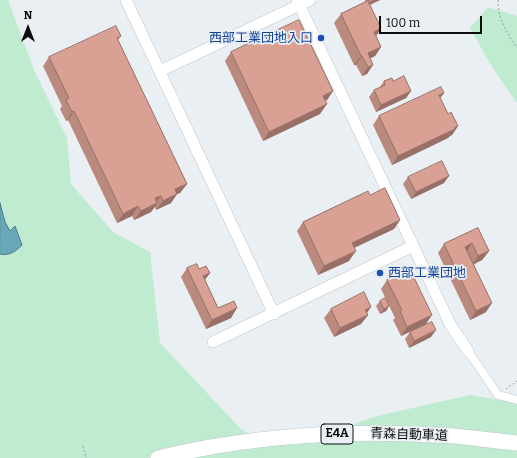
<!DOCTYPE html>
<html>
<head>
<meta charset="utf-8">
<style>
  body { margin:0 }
  #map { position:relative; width:517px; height:458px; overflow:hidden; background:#e9eff3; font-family:Bitter,serif }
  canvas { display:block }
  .north { position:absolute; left:8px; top:8px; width:40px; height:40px; -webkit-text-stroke:3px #e9eff3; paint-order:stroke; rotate:0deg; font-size:11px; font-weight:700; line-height:16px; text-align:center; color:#0b0d0e }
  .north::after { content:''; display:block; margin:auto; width:14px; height:18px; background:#0b0d0e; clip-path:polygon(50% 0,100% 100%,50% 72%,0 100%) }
  .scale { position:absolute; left:379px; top:16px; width:103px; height:18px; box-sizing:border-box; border:2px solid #0b0d0e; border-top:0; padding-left:5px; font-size:12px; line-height:14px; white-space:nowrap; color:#0b0d0e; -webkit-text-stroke:3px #e9eff3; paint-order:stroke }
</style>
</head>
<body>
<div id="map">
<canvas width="517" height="458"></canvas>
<div class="north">N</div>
<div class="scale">100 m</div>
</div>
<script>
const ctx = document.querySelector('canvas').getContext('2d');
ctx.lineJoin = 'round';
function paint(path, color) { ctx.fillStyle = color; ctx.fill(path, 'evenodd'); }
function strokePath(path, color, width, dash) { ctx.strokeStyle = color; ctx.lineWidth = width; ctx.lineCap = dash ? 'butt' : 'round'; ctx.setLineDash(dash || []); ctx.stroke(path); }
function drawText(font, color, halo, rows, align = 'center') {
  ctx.font = font + ' Bitter,"Noto Sans JP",serif'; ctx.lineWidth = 3.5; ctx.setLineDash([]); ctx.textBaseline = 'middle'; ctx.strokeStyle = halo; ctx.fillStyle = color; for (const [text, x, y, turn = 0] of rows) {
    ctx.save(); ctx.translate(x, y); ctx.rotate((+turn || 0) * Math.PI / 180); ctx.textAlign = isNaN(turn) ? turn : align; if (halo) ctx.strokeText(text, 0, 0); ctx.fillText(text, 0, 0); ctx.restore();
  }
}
paint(new Path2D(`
  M0,0H8L34,70L67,138L71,184L113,232L150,252L160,343L240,428L259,441L340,429L377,416L470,395L517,403V458H0V254H1L15,226L10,232L5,222L0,203Z
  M488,7L517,16V103L492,67L470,28Z`), '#bfebd1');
const water = new Path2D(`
  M0,203L5,222L10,231L15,226L22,245C15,252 9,256 0,254Z`);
paint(water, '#69a8bb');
strokePath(water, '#4d7a87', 1);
const street = new Path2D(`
  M468,351L498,395L517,400`);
const secondary = new Path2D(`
  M126,0L274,314
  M297,0L450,324L468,351
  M160,71L310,0
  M213,342L413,246`);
const highway = new Path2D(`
  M158,458C241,438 326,431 411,434C425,435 440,435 454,436C475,438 496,441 517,443`);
strokePath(street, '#c0c5c9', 9);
strokePath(secondary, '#c0c5c9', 12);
strokePath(highway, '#c0c5c9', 16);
strokePath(new Path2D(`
  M498,0C498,20 507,32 517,48
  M506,389L517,381
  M83,446L86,458`), '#9a9ea1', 1, [2, 2]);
strokePath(street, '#fff', 8);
strokePath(secondary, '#fff', 11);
strokePath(highway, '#fff', 15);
paint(new Path2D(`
  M365,0H380L370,5L381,28L376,36L381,47L375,56L370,58L367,74L362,76L356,65H354L334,23L341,14L365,2Z
  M121,36L118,40L187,184L180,193L177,194L171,203L156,210L155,207L151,212L134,220L132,216L117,223L68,120L66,121L60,109L62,106L43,66L49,57Z
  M231,52L333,91L327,100L325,101L320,114L263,141L225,61Z
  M384,81H393L411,91L406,98L376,112L369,97L374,90L380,87Z
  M444,93L440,98L448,114L458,126L452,135L450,136L448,138L392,165L373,125L379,116Z
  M408,177L444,183L411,199L403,184Z
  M370,195L400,220L394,229L354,248L349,261L318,275L297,231L303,222Z
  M478,228L489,251L482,260L474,264L486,312L470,320L438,253L444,244Z
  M187,268L199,269L210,273L205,280L218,308L231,318L206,329L181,277Z
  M387,280L426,324L401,336L393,320L395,318L381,289Z
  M380,301L389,306L386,311L380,314L376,306Z
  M331,309L367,313L368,315L361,324L334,337L324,318Z
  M410,332L431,337L409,348L405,339Z`), '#bb8a7f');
paint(new Path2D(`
  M374,0H380L367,6L370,2Z
  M381,28L375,38L374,32Z
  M381,47L375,56L365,61L368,53Z
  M361,56H362L356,65H354Z
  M373,65L367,74L362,76L368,67Z
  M333,91L327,100L316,105L323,96Z
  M411,91L406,98L376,112L381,105Z
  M444,93L437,102L439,95Z
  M327,104L320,114L263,141L269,132Z
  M74,111L68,120L66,121L72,112Z
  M458,126L452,135L450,136L448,138L392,165L398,156Z
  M449,176L444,183L411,199L416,192Z
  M187,184L180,193L177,194L171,203L156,210L163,201L175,189Z
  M161,196L155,204L157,203L151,212L134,220L141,211L155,198Z
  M138,206L132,216L117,223L123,214Z
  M400,220L394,229L345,252L352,243Z
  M472,243L466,253L465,247Z
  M356,251L349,261L318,275L324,266Z
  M489,251L482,260L472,265L478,256Z
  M210,273L203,282V276Z
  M492,303L486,312L470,320L476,311Z
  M389,306L386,311L380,314L384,309Z
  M371,307L365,316V310Z
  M237,308L231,318L206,329L212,320Z
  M368,315L361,324L334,337L340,328Z
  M432,315L426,324L401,336L407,327Z
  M436,330L431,337L409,348L414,341Z`), '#987068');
const building = new Path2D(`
  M368,1L381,28L374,32L381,47L368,53L373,65L368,67L362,56H361L341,14Z
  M299,20L333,91L323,96L327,104L269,132L231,52Z
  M116,26L121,36L117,38L187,184L175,189L177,194L163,201L161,196L155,198L157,203L141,211L138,206L123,214L74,111L72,112L66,100L69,98L49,57Z
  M404,76L411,91L381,105L374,90L385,85L384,81L392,78L393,81Z
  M441,87L444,93L439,95L448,114L451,112L458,126L454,128L455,129L398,156L379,116Z
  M442,161L449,176L416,192L408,177Z
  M385,188L400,220L352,243L356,251L324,266L303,222L368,191L370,195Z
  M478,228L489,251L478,256L472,243L465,247L492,303L476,311L444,244Z
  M197,264L199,269L206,266L210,273L203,276L218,308L234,301L237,308L212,320L187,268Z
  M410,269L432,315L407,327L400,311L402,310L387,280Z
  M364,292L371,307L365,310L368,315L340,328L331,309Z
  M385,298L389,306L384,309L380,301Z
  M432,322L436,330L414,341L410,332Z`);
paint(building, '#d9a094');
strokePath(building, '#987068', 1);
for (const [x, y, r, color] of [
  [321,38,4,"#1a4fb4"],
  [380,273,4,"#1a4fb4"]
]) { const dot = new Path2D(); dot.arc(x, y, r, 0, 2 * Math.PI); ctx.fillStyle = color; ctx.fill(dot); strokePath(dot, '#e9eff3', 1.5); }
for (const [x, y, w] of [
  [337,434,32]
]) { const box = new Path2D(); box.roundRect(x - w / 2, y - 10, w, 20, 3); ctx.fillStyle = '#e9eff3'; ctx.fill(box); strokePath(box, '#0b0d0e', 1); }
drawText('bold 12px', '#0b0d0e', null, [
  ["E4A",337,434]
]);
drawText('13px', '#164399', '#e9eff3', [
  ["西部工業団地入口",313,38],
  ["西部工業団地",388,273,"left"]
], 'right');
drawText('13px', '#0b0d0e', '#e9eff3', [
  ["青森自動車道",409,435,2]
]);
</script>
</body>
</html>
